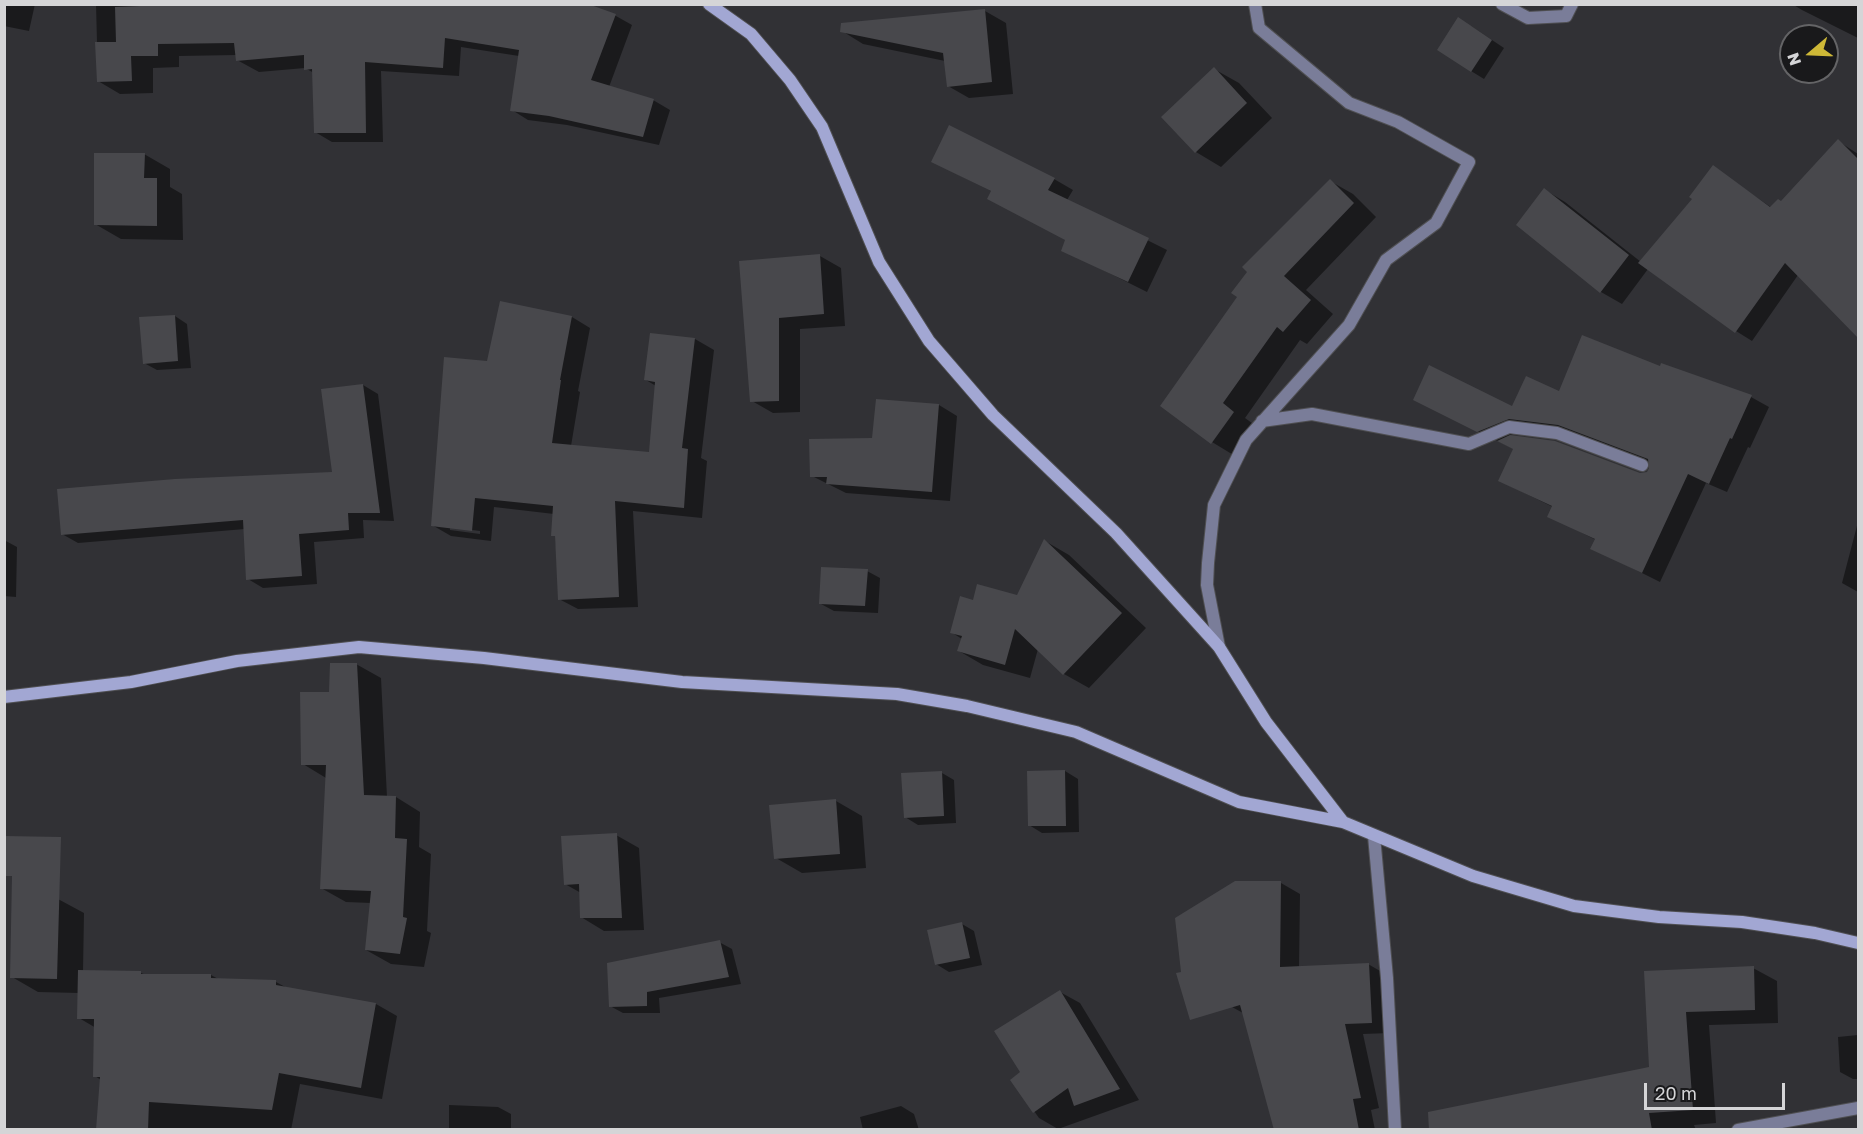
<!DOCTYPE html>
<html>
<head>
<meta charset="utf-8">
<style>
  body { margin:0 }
  #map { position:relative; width:1863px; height:1134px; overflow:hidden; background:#313135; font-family:"Golos Text",sans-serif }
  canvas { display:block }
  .frame { position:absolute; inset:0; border:6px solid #d5d5d7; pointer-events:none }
  .north { position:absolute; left:1779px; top:24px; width:60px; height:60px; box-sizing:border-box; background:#19191b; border:2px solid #646466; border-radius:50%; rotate:251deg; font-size:16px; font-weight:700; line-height:24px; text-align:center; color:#d5d5d7 }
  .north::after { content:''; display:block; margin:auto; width:21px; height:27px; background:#ceb837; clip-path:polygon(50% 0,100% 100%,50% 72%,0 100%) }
  .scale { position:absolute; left:1644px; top:1083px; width:141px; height:27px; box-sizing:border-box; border:3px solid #d5d5d7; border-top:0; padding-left:8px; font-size:18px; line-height:21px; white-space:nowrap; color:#d5d5d7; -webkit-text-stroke:4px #19191b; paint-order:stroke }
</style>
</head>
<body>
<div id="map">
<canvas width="1863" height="1134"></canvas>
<div class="frame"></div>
<div class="north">N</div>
<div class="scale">20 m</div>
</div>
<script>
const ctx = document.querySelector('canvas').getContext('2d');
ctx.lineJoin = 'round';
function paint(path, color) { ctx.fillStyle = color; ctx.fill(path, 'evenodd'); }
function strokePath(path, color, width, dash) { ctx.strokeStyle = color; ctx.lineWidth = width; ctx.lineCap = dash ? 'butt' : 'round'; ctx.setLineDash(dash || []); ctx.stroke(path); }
paint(new Path2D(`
  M4,4H35L29,31L4,26Z
  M96,4H584L616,16L632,25L609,87L653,100L670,110L659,145L567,125L528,120L512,110L519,56L461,47L459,76L381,71L383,142H332L315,132L314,73L305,68L259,72L237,60V55L179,56V67L153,68V93L120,94L98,81Z
  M1792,4H1858V38L1802,10Z
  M985,11L1006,23L1013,94L969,98L948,86L945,61L863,44L842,31Z
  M1471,26L1504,48L1484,79L1471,71Z
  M1214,69L1239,83L1272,118L1221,167L1196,152Z
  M1838,141L1858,154V318L1853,324L1798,275L1752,341L1736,331L1648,269L1622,304L1601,292L1518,224L1545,190L1565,202L1641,262L1694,199L1713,167L1772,208L1782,203Z
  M144,154L170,169V187L182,194L183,240L121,239L95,224Z
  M933,162L1054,179L1073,190L1067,200L1167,250L1147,292L1063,250L1067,241L993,192Z
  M1330,181L1353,194L1376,217L1306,290L1333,314L1307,344L1300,340L1245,418L1256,426L1235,456L1212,442L1162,406Z
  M820,256L841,268L845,326L800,329V412L773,413L752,401L741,263Z
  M175,316L187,324L191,368L157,370L144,363Z
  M572,317L590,328L578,391L580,392L571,446L651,454L656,386L646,380L651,334L695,339L714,350L701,458L707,461L702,518L633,511L638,607L578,609L559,599L554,514L494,507L491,541L451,536L432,525L488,363ZM450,527L480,531V534L450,530Z
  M1662,365L1751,397L1769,407L1750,448L1748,447L1727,492L1706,483L1660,582L1592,548L1596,540L1549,516L1553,507L1500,481L1514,449L1415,400L1513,408L1560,393L1661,368ZM1528,428L1577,434L1650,462L1651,469L1648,473L1640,474L1555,443L1507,437Z
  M363,385L378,394L394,521L363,520L364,538L314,542L317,584L263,588L248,579L245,529L78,543L62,534L334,473Z
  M939,405L957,416L950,501L846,493L812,476L873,439Z
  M1858,522V592L1842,583Z
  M4,540L17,547L16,597L4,596Z
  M1045,541L1069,555L1146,628L1089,688L1064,674L1038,649L1030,678L983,665L959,651L962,639L951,632L974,602L1017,597Z
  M867,571L880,578L878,613L834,611L821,604Z
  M356,664L381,678L387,797H396L420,812L419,847L431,854L427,931L431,933L424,967L391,964L366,950L371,903L346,902L321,888L326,778L303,764L330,693Z
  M1065,771L1078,779L1079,832L1042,833L1029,825Z
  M942,773L954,780L956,823L918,825L905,817Z
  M836,801L862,816L866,868L802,873L776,858Z
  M616,835L639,848L644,930L604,931L581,917V893L565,884Z
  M1281,883L1300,894L1299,967L1368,964L1387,975L1390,1033L1363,1034L1379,1108L1371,1110L1375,1130H1283L1243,1013L1232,1007Z
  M58,899L84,913L83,972L141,973L146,975H211L220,980L276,982L287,988L376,1004L397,1016L382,1099L300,1084L291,1130H97L101,1080L95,1076L96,1028L79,1018V993L38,992L12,977Z
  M962,924L974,931L982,965L949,972L936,964Z
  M719,942L732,949L741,984L659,998L660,1013H623L610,1006Z
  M1753,968L1777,981L1778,1023L1709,1025L1716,1123L1694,1125L1696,1130H1458L1651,1068L1645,972Z
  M1060,992L1080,1003L1139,1100L1058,1129L1039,1118L1012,1080L1022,1072Z
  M1858,1035V1079H1853L1840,1072L1838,1037Z
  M449,1105L498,1107L511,1114V1130H449Z
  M901,1106L914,1114L919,1130H863L860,1117Z`), '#0007');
paint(new Path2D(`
  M190,4H588L616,14L591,80L654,99L643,137L549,116L510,111L519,50L445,38L443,68L365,62L366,133H314L312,69L304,70V55L236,61L234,43L158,44V56H131L132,81L97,82L95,42H116L115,7Z
  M985,9L992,82L947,87L943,53L840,32L841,23Z
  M1458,17L1492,40L1471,72L1437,50Z
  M1214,67L1247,103L1195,153L1161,117Z
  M949,125L1055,178L1048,190L1149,238L1128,282L1061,251L1065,240L987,199L991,191L931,162Z
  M1838,139L1858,159V338L1785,263L1735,333L1638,263L1692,199L1689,197L1713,165L1770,207L1778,199L1781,201Z
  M94,153H145L144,178H157V226L94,225Z
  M1330,179L1354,203L1284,276L1311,300L1283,332L1277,327L1223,403L1234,412L1211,444L1160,406L1237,297L1231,293L1247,272L1242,267Z
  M1544,188L1629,255L1600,293L1516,225Z
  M820,254L824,314L779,318V401L750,402L739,261Z
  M500,301L572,316L560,380H561L552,443L649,452L655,382L644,380L650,333L695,338L682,448L688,449L684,508L615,501L619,597L558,600L555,536H551L553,506L475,498L472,531L431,526L444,357L487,361Z
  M175,315L178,361L143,364L139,317Z
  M1582,335L1660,366L1661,363L1752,395L1732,439L1730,438L1709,484L1688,474L1642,573L1590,549L1595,539L1547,517L1552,506L1498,481L1513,449L1497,441L1510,435L1555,441L1640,473L1647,472L1649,468L1648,459L1558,425L1509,419L1477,432L1413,400L1429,365L1512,406L1526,376L1559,391Z
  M363,384L380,513H348L349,530L299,534L302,576L246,580L243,520L61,535L57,489L175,479L332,472L321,389Z
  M876,399L939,404L932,492L826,484L827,477H810L809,439L872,438Z
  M1044,539L1122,613L1063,675L1015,629L1005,665L957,651L962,636L950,633L960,596L973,600L977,584L1017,595Z
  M821,567L868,569L865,606L819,604Z
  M330,663H357L364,795L396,796L395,838L407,839L403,917L407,918L400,954L365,950L371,891L320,889L326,765H301L300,692H329Z
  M1065,770L1066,826H1028L1027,771Z
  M942,771L944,816L904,818L901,773Z
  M836,799L840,854L774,859L769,805Z
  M617,833L622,918H580L579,884L564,885L561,836Z
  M4,836L61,837L57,979L10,978L12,876H4Z
  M1235,881H1281L1280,967L1369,963L1372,1023L1345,1024L1361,1098L1353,1099L1359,1130H1274L1240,1005L1190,1020L1176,973L1181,972L1175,918Z
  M962,922L970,958L935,965L927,930Z
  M720,940L729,977L647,992V1006L609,1007L607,963Z
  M1754,966L1755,1010L1686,1012L1693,1110L1649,1113L1652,1130H1429L1428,1112L1649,1067L1644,971Z
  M78,970L141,971V974H211V978L276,980V985L376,1003L361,1088L279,1073L272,1110L149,1102L148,1130H96L100,1077H93L94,1019H77Z
  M1060,990L1120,1089L1074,1106L1068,1088L1033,1113L1010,1080L1020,1072L994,1031Z`), '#48484c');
const street = new Path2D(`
  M1502,4L1528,18L1566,16L1572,4
  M1262,421L1312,414L1469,444L1509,427L1557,433L1642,465
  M1219,647L1207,585L1208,563L1214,505L1246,440L1349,325L1386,260L1436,223L1469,162L1398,122L1349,103L1259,28L1255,4
  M1374,836L1387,978L1395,1130
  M1738,1130L1858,1108`);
const secondary = new Path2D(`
  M709,4L751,34L790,80L822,127L879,262L929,341L993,415L1116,533L1219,647L1266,722L1343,822L1473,876L1574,906L1659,917L1742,922L1815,933L1858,943
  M4,697L131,682L237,661L359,647L484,658L682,682L897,694L967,706L1076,732L1239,802L1343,822`);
strokePath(street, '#4f4f52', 14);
strokePath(secondary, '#4f4f52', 14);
strokePath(street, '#7a7d99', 12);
strokePath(secondary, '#a2a7d3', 12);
</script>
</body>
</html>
